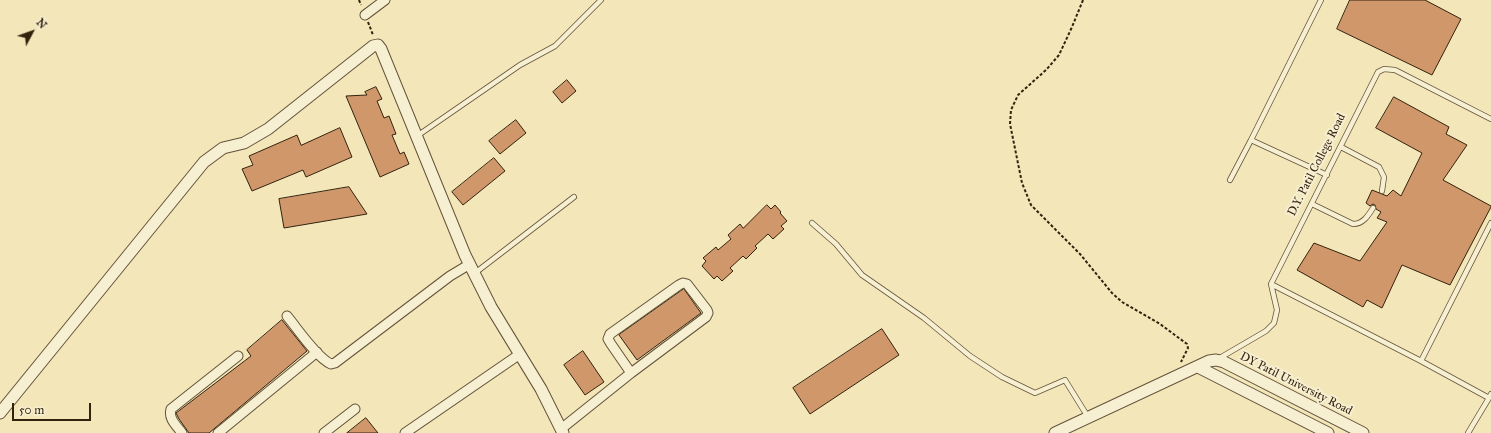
<!DOCTYPE html>
<html>
<head>
<meta charset="utf-8">
<style>
  body { margin:0 }
  #map { position:relative; width:1491px; height:433px; overflow:hidden; background:#f3e6b9; font-family:"IM FELL Great Primer",serif }
  canvas { display:block }
  .north { position:absolute; left:12px; top:12px; width:40px; height:40px; -webkit-text-stroke:3px #f7efd2; paint-order:stroke; rotate:49deg; font-size:11px; font-weight:700; line-height:16px; text-align:center; color:#33220e }
  .north::after { content:''; display:block; margin:auto; width:14px; height:18px; background:#33220e; clip-path:polygon(50% 0,100% 100%,50% 72%,0 100%) }
  .scale { position:absolute; left:12px; top:403px; width:79px; height:18px; box-sizing:border-box; border:2px solid #33220e; border-top:0; padding-left:5px; font-size:12px; line-height:14px; white-space:nowrap; color:#33220e; -webkit-text-stroke:3px #f7efd2; paint-order:stroke }
</style>
</head>
<body>
<div id="map">
<canvas width="1491" height="433"></canvas>
<div class="north">N</div>
<div class="scale">50 m</div>
</div>
<script>
const ctx = document.querySelector('canvas').getContext('2d');
ctx.lineJoin = 'round';
function paint(path, color) { ctx.fillStyle = color; ctx.fill(path, 'evenodd'); }
function strokePath(path, color, width, dash) { ctx.strokeStyle = color; ctx.lineWidth = width; ctx.lineCap = dash ? 'butt' : 'round'; ctx.setLineDash(dash || []); ctx.stroke(path); }
function drawText(font, color, halo, rows, align = 'center') {
  ctx.font = font + ' "IM FELL Great Primer",serif'; ctx.lineWidth = 4; ctx.setLineDash([]); ctx.textBaseline = 'middle'; ctx.strokeStyle = halo; ctx.fillStyle = color; for (const [text, x, y, turn = 0] of rows) {
    ctx.save(); ctx.translate(x, y); ctx.rotate((+turn || 0) * Math.PI / 180); ctx.textAlign = isNaN(turn) ? turn : align; if (halo) ctx.strokeText(text, 0, 0); ctx.fillText(text, 0, 0); ctx.restore();
  }
}
const building = new Path2D(`
  M1350,0H1425L1461,19L1432,75L1337,29Z
  M567,80L576,91L562,103L553,92Z
  M376,87L382,99L377,101L384,118L389,116L396,134L392,135L400,154L404,152L409,164L380,177L346,96L367,95L365,92Z
  M1394,97L1449,127L1446,134L1467,145L1443,180L1491,206V207L1450,285L1402,265L1382,308L1367,300L1363,307L1297,270L1314,243L1360,261L1387,222L1377,218L1381,212L1376,209L1375,205L1373,204L1370,206L1366,203L1372,190L1387,196L1393,190L1401,196L1422,153L1376,128Z
  M516,120L526,133L500,154L489,141Z
  M340,128L352,157L306,177L303,170L252,191L242,169L253,165L249,156L297,135L301,145Z
  M494,158L505,171L463,205L452,192Z
  M349,187L367,214L284,228L279,199Z
  M767,205L771,209L775,205L781,212L780,213L787,221L781,226L784,229L773,239L768,234L755,246L757,248L746,259L743,256L730,268L733,271L722,281L717,276L714,279L702,266L706,261L703,258L716,247L718,250L731,239L728,235L740,224L743,228Z
  M684,289L701,313L637,360L619,335Z
  M282,320L307,351L209,433H189L179,419L176,413L251,356L247,350Z
  M882,329L899,355L810,414L793,388Z
  M583,351L604,382L585,395L564,365Z
  M366,418L378,433H347Z`);
paint(building, '#d0976b');
strokePath(building, '#33220e', 1);
const service = new Path2D(`
  M1321,0L1251,140L1327,175
  M417,136L520,65L555,46L601,0
  M1341,147L1379,167L1384,177L1382,191
  M1230,180L1251,140
  M1312,204L1353,224C1363,224 1368,216 1373,208
  M812,223L836,244L862,275L924,318L970,356L1002,377L1035,393L1065,380L1088,417
  M475,273L574,197
  M1271,284L1421,361L1489,398L1491,394
  M1218,359L1266,331L1274,323L1277,310L1271,284L1378,72L1384,69L1395,70L1491,119
  M1421,361L1491,223
  M1468,433L1489,398`);
const minor = new Path2D(`
  M365,15L385,0
  M287,316C297,328 317,358 331,364L335,363L450,276L470,264
  M561,429L631,373L706,317L708,313L707,310L687,284L683,283L679,285L610,334L608,339L611,344L631,373
  M182,433C177,426 168,419 171,409L238,356
  M218,433L317,352
  M324,433L355,409
  M405,433L520,354`);
const tertiary = new Path2D(`
  M1198,367L1328,433
  M0,413L204,162L223,148L244,143L268,129L373,46L378,45L381,49L465,255L491,307L541,389L563,433
  M1055,433L1209,361L1216,360L1224,362L1363,433`);
strokePath(service, '#635339', 6);
strokePath(minor, '#635339', 11);
strokePath(tertiary, '#635339', 13);
strokePath(new Path2D(`
  M359,0L361,5
  M1083,0L1072,27L1059,55L1046,70L1018,95L1011,110L1010,124L1022,183L1031,205L1080,254L1112,293L1122,302L1160,324L1187,344L1188,348L1181,362
  M368,22L373,35`), '#33220e', 2, [3, 2]);
strokePath(service, '#f7efd2', 4.5);
strokePath(minor, '#f7efd2', 9);
strokePath(tertiary, '#f7efd2', 11);
drawText('12px', '#33220e', '#f7efd2', [
  ["D.Y. Patil College Road",1317,165,-63],
  ["DY Patil University Road",1296,384,27]
]);
</script>
</body>
</html>
